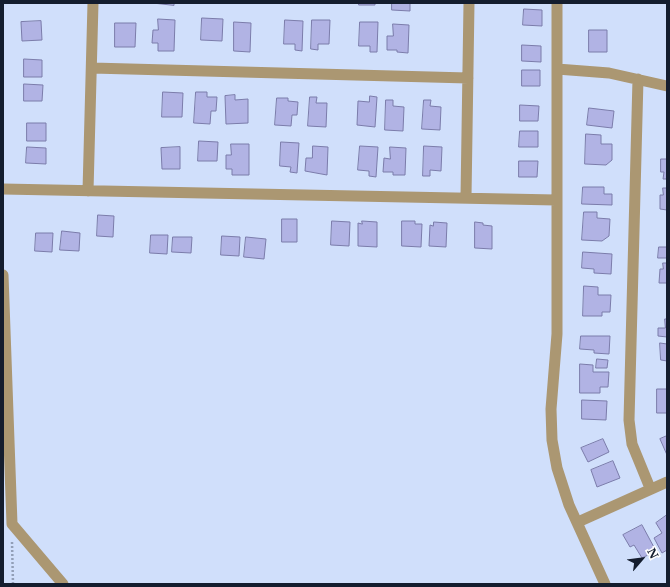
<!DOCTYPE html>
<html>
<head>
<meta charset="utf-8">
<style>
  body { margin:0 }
  #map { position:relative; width:670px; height:587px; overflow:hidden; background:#d0dffb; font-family:"Libre Baskerville",serif }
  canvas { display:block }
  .frame { position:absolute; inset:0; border:4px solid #141d2e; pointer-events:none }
  .north { position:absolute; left:622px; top:539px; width:40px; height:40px; -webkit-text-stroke:3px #fff; paint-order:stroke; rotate:62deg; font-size:11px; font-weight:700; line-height:16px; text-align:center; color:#141d2e }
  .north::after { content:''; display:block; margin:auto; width:14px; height:18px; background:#141d2e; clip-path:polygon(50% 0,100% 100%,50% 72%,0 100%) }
</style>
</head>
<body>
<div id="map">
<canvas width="670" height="587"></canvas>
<div class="frame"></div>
<div class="north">N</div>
</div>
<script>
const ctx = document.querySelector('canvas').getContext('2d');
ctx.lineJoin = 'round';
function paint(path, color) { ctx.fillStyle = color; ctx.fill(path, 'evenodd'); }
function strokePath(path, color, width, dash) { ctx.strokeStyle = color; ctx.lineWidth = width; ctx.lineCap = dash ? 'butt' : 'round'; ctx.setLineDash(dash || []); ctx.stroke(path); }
const building = new Path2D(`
  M153,3H174V5Z
  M359,3H375V5H359Z
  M392,3H410V11L392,10Z
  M524,9L542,10V26L523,25Z
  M202,18L223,19L222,41L201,40Z
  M158,19L175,20L174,51H158V43H152L153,30H158Z
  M285,20L303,21L302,51L295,50V44H284Z
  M312,20H330L329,44H318V50L311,49Z
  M41,21L42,40L22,41L21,22Z
  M234,22L251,23L250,52L234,51Z
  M360,22H378L377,52H370V46H359Z
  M115,23H136L135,47H115Z
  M393,24L409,25L408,53L397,52V50H387V36H393Z
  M589,30H607V52H589Z
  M522,45L541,46V62L522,61Z
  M24,59L42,60V77H24Z
  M522,70H540V86H522Z
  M24,84L43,85L42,101H24Z
  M163,92L183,93L182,117H162Z
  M196,92H207V97H217L216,111H211L210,124L194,123Z
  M235,95V100L248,99V123L226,124L225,96Z
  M370,96L377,97L375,127L357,125L358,101L369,102Z
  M310,97H317L316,103H327L326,127L308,126Z
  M277,98H288V101L298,102L297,115H292L291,126L275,125Z
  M386,100H393V106L404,107L403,131L385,130Z
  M424,100H431L430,106L441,107L440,130L422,129Z
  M520,105L539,106L538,121H520Z
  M589,108L614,111L612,128L587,125Z
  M27,123H46V141H27Z
  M520,131H538V147H519Z
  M586,134L601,135V144H612V160L606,165L585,164Z
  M199,141L218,142L217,161H198Z
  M281,142L299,143L297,173L290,172L291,167L280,166Z
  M231,144H249V175H232V169H226V155H231Z
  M313,146L328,147L327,175L305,171L306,158H312Z
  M360,146L378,147L376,177L369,176V171L358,170Z
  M424,146L442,147L441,171L430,170V176H423Z
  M27,147L46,148V164L26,163Z
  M180,147V169H162L161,148Z
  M390,147L406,148L405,175H393V172H383L384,158L390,159Z
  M661,159H667V179H663L664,172H661Z
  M519,161H538L537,177H519Z
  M583,187H604V194H612V205L582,204Z
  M663,188H667V210L660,209V195H663Z
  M584,212H597V218L610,219L609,236L602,241L582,240Z
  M98,215L114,216L113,237L97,236Z
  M282,219H297V242H282Z
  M332,221L350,222L349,246L331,245Z
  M362,221L377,222V247L358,246V223L362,224Z
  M402,221H415V224H422L421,247L402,246Z
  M434,222L447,223L446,247L429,246L430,225L433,226Z
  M475,222L483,223V225L492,226V249L475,248Z
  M62,231L80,233L79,251L60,250Z
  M36,233H53L52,252L35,251Z
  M151,235H168L167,254L150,253Z
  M222,236L240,237L239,256L221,255Z
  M173,237H192L191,253L172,252Z
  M246,237L266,239L264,259L244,257Z
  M659,247H667V258H658Z
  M583,252L612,254L611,274L594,273V269L582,268Z
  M663,263H667V283H659L660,269H663Z
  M584,286L598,287V295H611L610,312H602V316H583Z
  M665,319H667V337L658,336V328H665Z
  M581,336H610L609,354L594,353V350L580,349Z
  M660,343L667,344V361L661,360Z
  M597,359L608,360L607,368H596Z
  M580,364L593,365V372H609L608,387H600V393H580Z
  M657,389H667V413H657Z
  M582,400L607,401L606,420L582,419Z
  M667,436V455L660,439Z
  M603,439L609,452L588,462L581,448Z
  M613,461L620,478L597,487L591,470Z
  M667,515V550L662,553L654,538L662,533L656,523Z
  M642,525L656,551L642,558L634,545L630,547L623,535Z`);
paint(building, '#b1b3e4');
strokePath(building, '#7b7caa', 1);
strokePath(new Path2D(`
  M12,542L13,584`), '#929fb7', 2.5, [2, 2]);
strokePath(new Path2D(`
  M557,3V334L551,409L552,440L557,468L569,505L605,584
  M92,68L468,78
  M557,69L609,73L667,86
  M638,79L629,420L632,444L650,488
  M3,189L556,200
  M88,191L93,3
  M466,197L469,3
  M3,275L12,524L63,584
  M578,522L667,482`), '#ab9772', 11);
</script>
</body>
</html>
